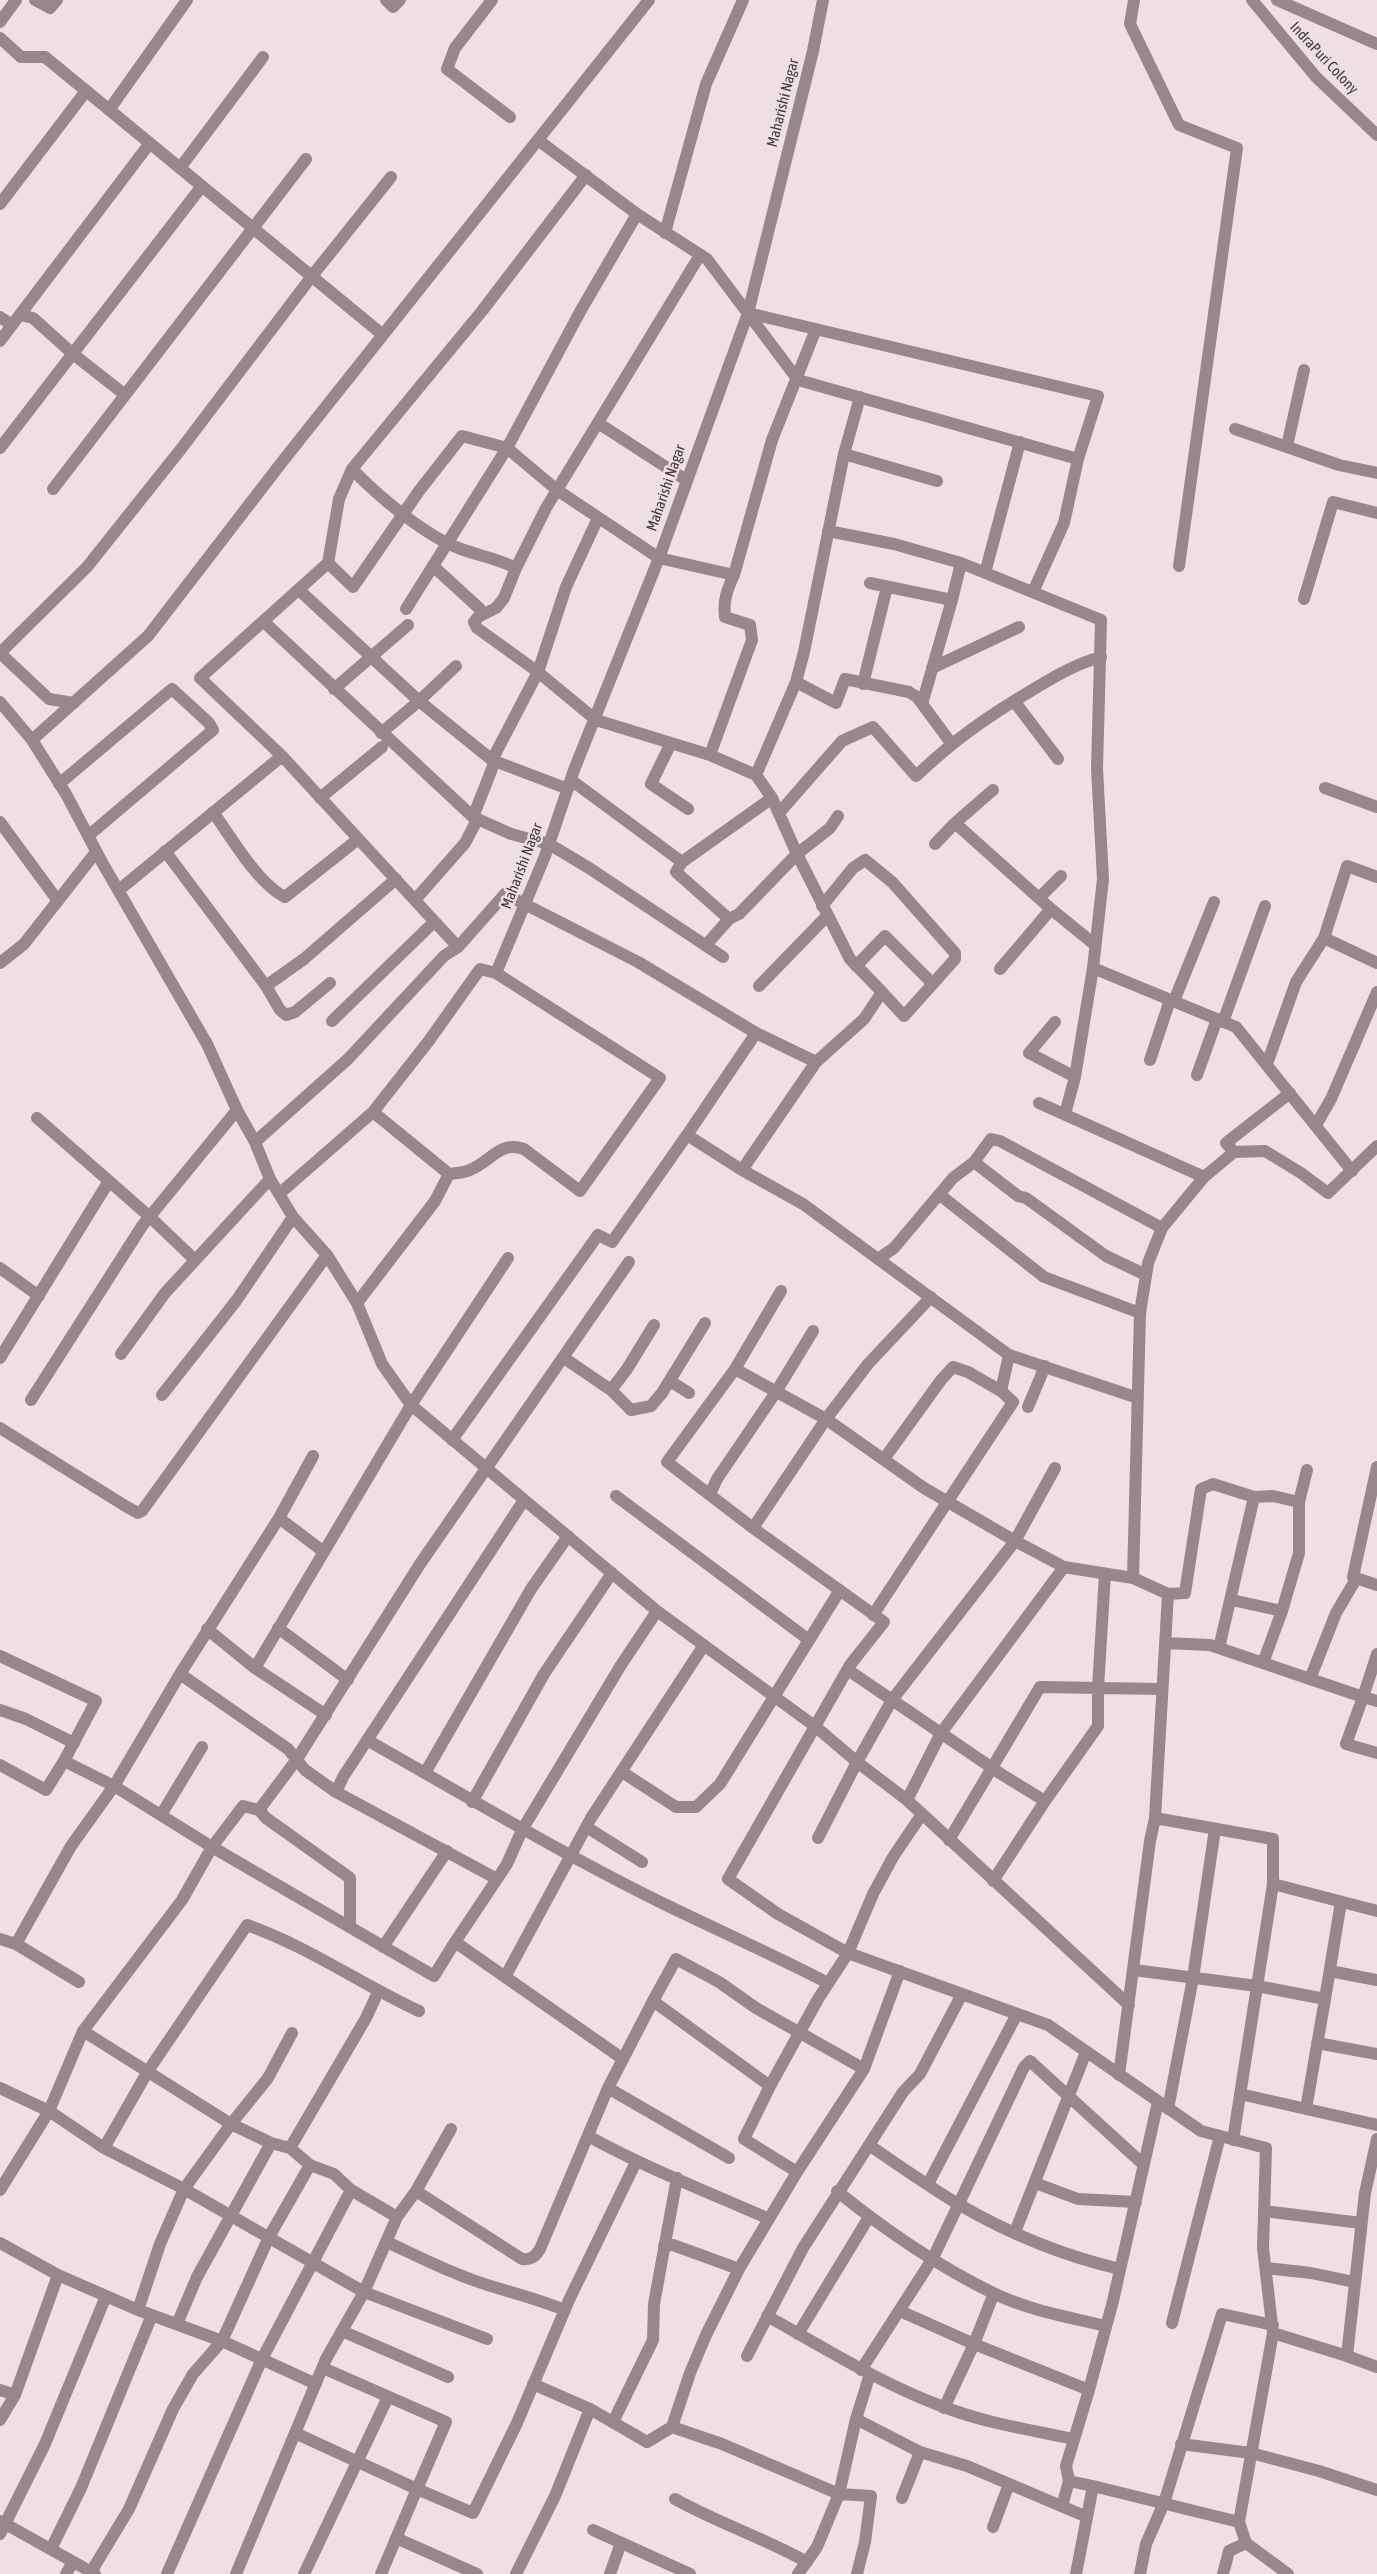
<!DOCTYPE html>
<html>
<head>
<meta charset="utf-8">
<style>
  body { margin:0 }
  canvas { display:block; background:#eedfe4 }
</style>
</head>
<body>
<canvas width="1377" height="2574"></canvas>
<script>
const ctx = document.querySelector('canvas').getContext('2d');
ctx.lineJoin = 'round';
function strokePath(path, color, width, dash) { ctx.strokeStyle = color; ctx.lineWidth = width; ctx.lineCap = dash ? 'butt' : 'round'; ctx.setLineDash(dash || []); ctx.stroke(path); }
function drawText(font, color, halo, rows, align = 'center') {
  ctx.font = font + ' "Asap Condensed",sans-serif'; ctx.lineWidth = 5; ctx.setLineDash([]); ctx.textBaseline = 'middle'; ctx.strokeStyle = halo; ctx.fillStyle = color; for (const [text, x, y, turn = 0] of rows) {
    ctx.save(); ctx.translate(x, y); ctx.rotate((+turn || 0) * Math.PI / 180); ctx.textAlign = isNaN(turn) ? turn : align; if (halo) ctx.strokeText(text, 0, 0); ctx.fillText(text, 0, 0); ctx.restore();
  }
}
strokePath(new Path2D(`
  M35,0L50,8L57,0
  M386,0L393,7L400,0
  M492,0L455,48L447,69L510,117
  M1134,0L1130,24L1179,125L1237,148L1179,566
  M1252,0L1316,77L1377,135
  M1277,0L1377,44
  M0,22L16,0
  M0,38L21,57H45L383,335
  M109,110L187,0
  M538,140L637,214L707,259L798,380L1078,459
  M180,168L263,57
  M0,204L86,91
  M637,214L581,310L507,448L557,490L659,558L734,575
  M665,233L706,84L743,0
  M700,255L546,508L516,568L504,598L496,608L478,617L474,622L477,628L538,672L596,720L710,755L756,775L772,798L797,854L850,959L882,992L864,1019L816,1062L742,1170
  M748,313L1098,396L1078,459L1064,523L1033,592
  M20,315L33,318L73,354L124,394
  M0,317L12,325
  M0,341L150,143
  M598,423L686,480
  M1235,429L1339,465L1377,473
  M1287,446L1304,370
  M0,448L202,186
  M844,454L937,481
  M352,469C378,496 425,536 461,549C480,556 496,558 516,568
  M53,489L306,159
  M828,531L894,544L961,563
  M328,563L353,587L419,491L462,436L507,448L406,609
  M433,566L480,609
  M985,573L1020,442
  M870,583L952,600L961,563L1101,620L1097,769L1103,879L1093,968L1236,1027L1352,1171
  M299,590L419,701L492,760L568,789
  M1304,599L1333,502L1377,513
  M264,622L473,817L511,834L549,844L589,868L723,957
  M0,653L87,567L181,449L312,276L391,177
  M0,653L49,699L74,703
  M932,668L1019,627
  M796,682L836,703L845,679L909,692L917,697L951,743
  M863,684L887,587
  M334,689L408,625
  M1014,701L1058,759
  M0,702L32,740L66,794L103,864L207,1044L237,1110L255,1142L270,1179L293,1217L327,1255L357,1303L382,1364L411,1405L657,1611L816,1727L857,1762L907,1800L1129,2005
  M922,704L952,600
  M381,733L419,701L456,666
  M32,740L148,636L282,462L649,0
  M671,743L651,784L688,809
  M710,755L752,640L750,625L725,617C723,600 727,590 734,575L772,440L816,329
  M492,760L538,672L566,587L598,518
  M756,775L796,682L804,652L844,454L860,397
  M571,780L682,862L772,798
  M59,784L172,689L209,723L213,730L88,836
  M1325,788L1377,807
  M320,798L382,747
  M213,812C231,837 258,884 285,897L357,840
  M779,813L842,741L873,727L916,776C953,741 985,718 1029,692C1052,678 1075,664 1101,657
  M473,817L495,761
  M0,822L58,901
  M955,823L993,790
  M935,844L955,823L1051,909L1094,944
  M165,851L266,986L304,959L396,879
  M682,862L676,872L729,919
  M119,890L282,756
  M1039,898L1061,876
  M415,900L465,843L477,820
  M822,906L853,868L865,860L892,882L955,953V959L904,1016L882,992
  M1324,938L1347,866L1377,877
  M706,945L729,919L739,914L797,854L830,828L838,816
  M458,947L282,756L200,678L328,563L339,499L352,469L482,311L586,175
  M0,963L24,944L96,852
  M856,966L885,936L933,984
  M1000,969L1051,909
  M496,973L545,856L574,770L659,558L748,313L813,51L823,0
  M266,986L280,1010L286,1015L295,1012L330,983
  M759,986L827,916
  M1174,1001L1214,902
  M332,1021L434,922
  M1055,1022L1029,1053L1075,1077
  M1223,1022L1265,906
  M756,1033L687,1135L742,1170L803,1204L1009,1355L1138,1398
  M1150,1060L1170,1000
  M1267,1064L1296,982L1324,938L1377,963
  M1197,1075L1217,1019
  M1039,1103L1204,1177
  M1065,1114L1075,1077L1093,968
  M37,1118L150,1217L195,1260
  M1316,1125L1331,1099L1377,992
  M255,1142L348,1059L444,956L458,947L505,894L638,962L756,1033L816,1062
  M1234,1152L1226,1143L1290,1093
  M974,1162L1018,1196L1026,1198L1106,1256L1146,1275
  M279,1194L373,1112L428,1042L480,969L496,973L660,1078L580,1191L524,1149C500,1141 492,1160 472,1169C465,1173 457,1173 449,1174
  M940,1195L1044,1277L1140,1313
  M878,1259L894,1248L953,1178L974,1162L991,1139L1000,1141L1162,1228
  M0,1268L39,1296
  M357,1303L435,1201L449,1174L373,1112
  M121,1354L165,1293L270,1179
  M0,1358L109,1181
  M564,1358L611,1390L631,1410L651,1406L662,1393L705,1323
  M735,1369L826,1419L868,1364L931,1297
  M670,1381L689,1393
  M611,1390L627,1369L654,1325
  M162,1395L236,1301L293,1217
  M31,1400L142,1226L237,1110
  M1028,1407L1045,1366
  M0,1428L127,1507L138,1513L142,1511L327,1255
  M452,1440L598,1235L612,1242L687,1135
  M313,1456L279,1518L324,1552
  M884,1459L941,1380L953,1367L968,1372L1001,1391
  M1377,1467L1353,1577L1377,1585
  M710,1494L717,1479L776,1392L813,1331
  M616,1496L809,1640
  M753,1528L667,1462L735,1369L781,1291
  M1064,1567L1015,1541L924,1488L826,1419L753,1528L884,1622L850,1665L728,1879L778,1914L848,1953L1048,2025L1201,2131L1266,2148L1263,2248L1273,2333L1239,2522L1093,2486
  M1168,1594L1185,1593L1201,1489L1213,1484L1254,1497L1273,1496L1299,1502
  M1232,1600L1282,1611
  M873,1615L1013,1402L1001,1391L1009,1355
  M278,1628L348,1680
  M207,1629L255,1668L326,1715
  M1165,1643L1210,1645L1363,1697L1346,1744L1377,1753
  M1219,1648L1254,1497
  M1377,1654L1363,1697L1377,1701
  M0,1656L96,1701L64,1761L114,1786L212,1847L182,1900L83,2031L49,2111L0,2190
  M1263,1663L1282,1611L1299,1553V1502L1307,1470
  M255,1668L411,1405L508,1258
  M848,1670L1001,1774L1045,1801L993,1881
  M180,1674L288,1749L305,1770L336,1792L497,1879
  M1310,1679L1336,1613L1356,1579
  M0,1710L26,1719L74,1743
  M367,1740C464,1795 559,1852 658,1901C715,1929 772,1954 828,1983
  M0,1765L46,1790L64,1761
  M622,1772L676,1807H696L720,1784L840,1590
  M425,1773L531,1589L568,1536
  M336,1792L343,1777L524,1500
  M907,1800L941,1733L1064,1567L1133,1578
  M1045,1801L1098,1726V1688L1105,1574
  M472,1802L544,1674L612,1573
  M259,1810L297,1759L420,1564L629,1262
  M161,1815L202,1747
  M1155,1818L1273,1839V1884L1233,2140
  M588,1828L642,1862
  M818,1838L857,1762L892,1700L1015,1541L1055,1468
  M949,1840L1040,1687L1162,1689
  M1273,1884L1377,1911
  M350,1927V1878L266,1818L259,1810L243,1806L212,1847L434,1976L455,1942L623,2059L653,2001L770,2086
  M0,1939L16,1944L79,1982
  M455,1942L507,1864L522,1830L621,1665L657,1611
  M16,1944L71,1846L114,1786L180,1674L279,1518
  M383,1947L447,1851
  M1134,1970L1257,1986L1325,1999L1341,1902
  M900,1971L864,2069L797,2172L739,2269L706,2335L690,2373L672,2427L722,2444L839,2494L856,2419L920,2452L967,2466L1087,2517
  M1330,1971L1377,1980
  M505,1977L591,1818L704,1645
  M653,2001L676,1959L719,1982L756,2008L864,2069
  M83,2031L231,2124L184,2189L364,2292L326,2359L236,2574
  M292,2033L268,2078L231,2124L271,2143L290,2148L310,2165L334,2174L351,2190L397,2217
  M1317,2043L1377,2054
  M623,2059L608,2088L729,2158
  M1119,2075L1150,1841L1155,1818L1168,1594L1133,1578L1140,1313L1148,1263L1162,1228L1204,1177L1234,1152L1265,1151L1301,1173L1328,1193L1377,1146
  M0,2088L49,2111L104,2148L184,2189L160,2244L138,2310
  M1240,2094L1377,2125
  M1168,2109L1193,1978L1215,1829
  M1306,2109L1325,1999
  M451,2129L416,2191L397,2217L364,2292L487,2339
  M588,2136C646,2168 708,2192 769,2219
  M1377,2139L1365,2193L1347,2356L1377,2367
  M869,2145C898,2165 928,2186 958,2204C1008,2233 1064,2256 1120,2269
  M104,2148L148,2071L247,1925C307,1946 361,1984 419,2011
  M290,2148L366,2018L378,1992
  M797,2172L744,2139L770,2086L818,1999L848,1953L873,1894L893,1857L922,1814
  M1035,2183L1078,2199L1136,2202
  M928,2184L1017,2014
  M416,2191L522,2259C531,2260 535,2257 540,2249L608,2088
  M837,2191C885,2230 938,2266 993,2293C1028,2310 1068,2317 1106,2326
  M1264,2211L1361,2223
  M1015,2232L1086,2052
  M387,2242C413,2254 438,2267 465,2277C497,2290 532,2296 564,2310
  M0,2243L58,2275L15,2395L0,2420
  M664,2246L673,2245L739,2269
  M1266,2268L1311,2273L1354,2282
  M58,2275L138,2310L222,2341L316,2384
  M900,2311L974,2344L1089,2390
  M767,2316C825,2348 881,2384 944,2407C985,2423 1031,2430 1074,2439
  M1172,2323L1220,2136
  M177,2324L197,2277L271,2143
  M342,2331L448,2377
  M1273,2333L1347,2356
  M798,2334L869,2217
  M747,2356L803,2248L903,2092L920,2074L962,1994
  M323,2368L446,2422L417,2489L473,2513L517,2423L569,2300L636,2162
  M861,2370L933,2258L1024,2067L1030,2061L1144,2165
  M533,2384L590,2409L647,2442L672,2427
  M0,2390L15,2395
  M944,2408L974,2344L994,2293
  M856,2419L870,2374
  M613,2422L653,2340L654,2304L677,2178
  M295,2433L417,2489L381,2574
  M1181,2444L1251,2453L1319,2471L1377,2490
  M902,2498L920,2452
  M675,2499C718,2523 764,2538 807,2562
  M1062,2506L1069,2481
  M0,2521L95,2574
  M1239,2522L1246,2543L1288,2574
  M993,2527L1009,2484
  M593,2530L690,2574
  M0,2534L45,2444L106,2296
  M396,2538L477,2574
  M51,2549L81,2488L152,2315
  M91,2572L129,2509L173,2409L193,2374L222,2341L269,2237L310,2165
  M66,2574L73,2562
  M167,2574L262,2359L351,2190
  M304,2574L388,2397
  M516,2574L555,2496L590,2409
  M610,2574L621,2543
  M798,2574L817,2547L839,2494L871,2496L865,2542L857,2574
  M1076,2574L1093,2486L1069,2481L1066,2466L1089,2390L1113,2301L1158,2102
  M1140,2574L1146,2544L1164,2503L1222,2314L1273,2325
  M1223,2574L1229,2551L1246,2543`), '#99858c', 12);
drawText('15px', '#403a3c', '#eedfe4', [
  ["IndraPuri Colony",1324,58,47],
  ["Maharishi Nagar",783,103,-76],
  ["Maharishi Nagar",666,488,-71],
  ["Maharishi Nagar",522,866,-69]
]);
</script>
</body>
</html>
